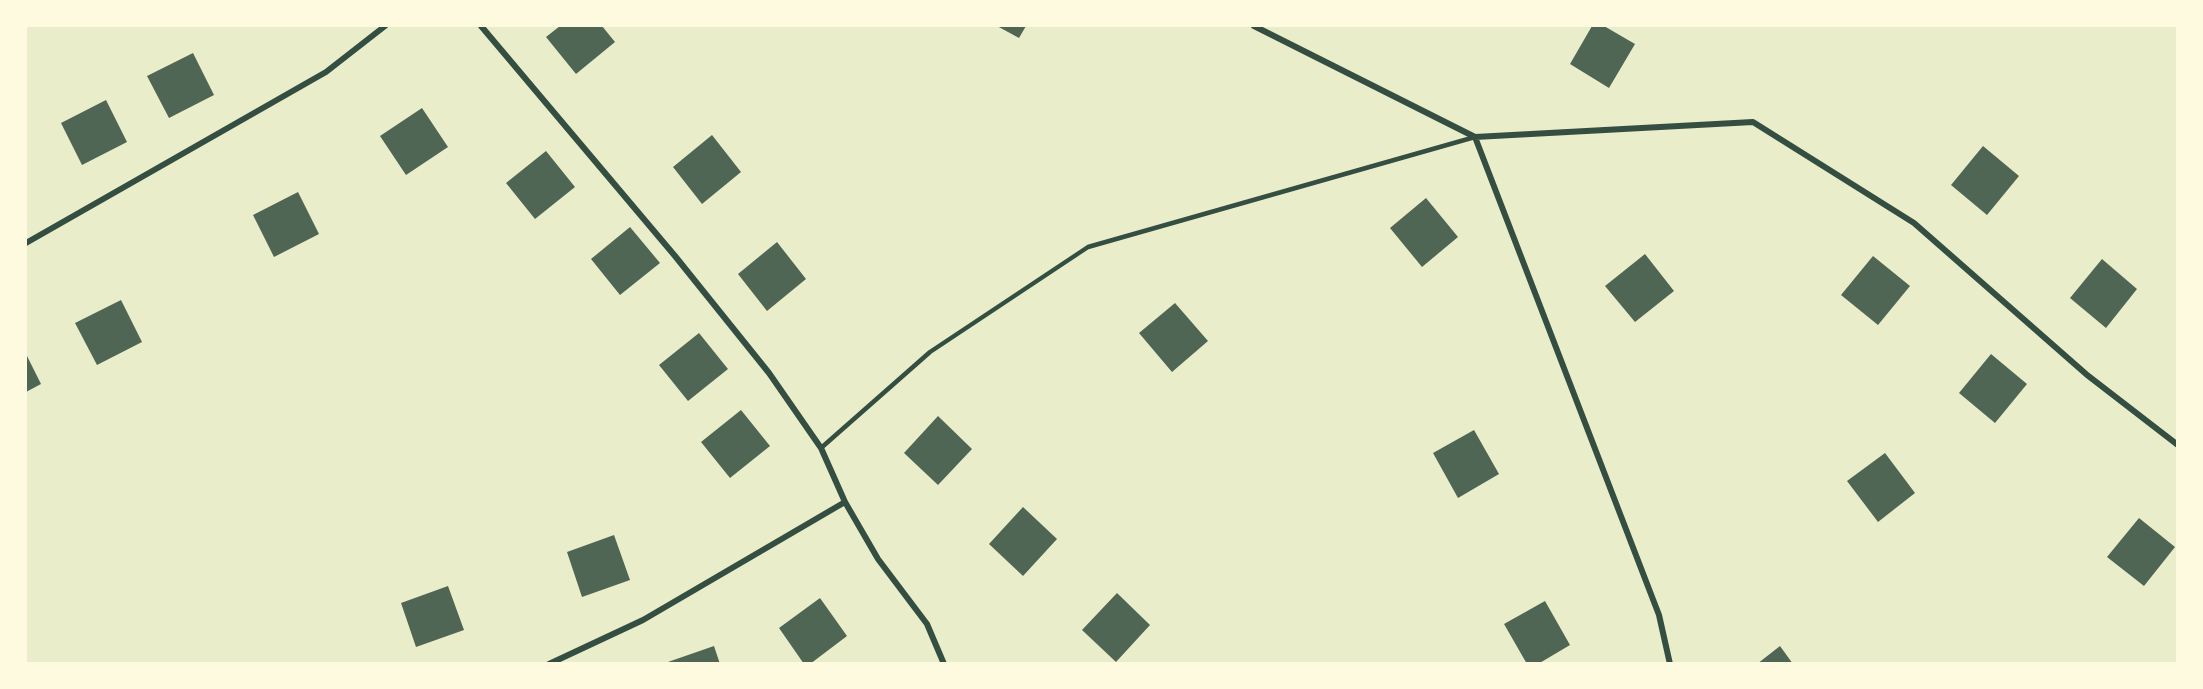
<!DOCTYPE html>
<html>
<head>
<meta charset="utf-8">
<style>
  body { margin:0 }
  #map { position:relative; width:2203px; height:689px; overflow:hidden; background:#e9edc9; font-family:"Sofia Sans Condensed",sans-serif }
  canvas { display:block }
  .frame { position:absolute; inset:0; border:27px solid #fefae0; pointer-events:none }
</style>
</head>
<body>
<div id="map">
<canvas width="2203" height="689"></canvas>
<div class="frame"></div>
</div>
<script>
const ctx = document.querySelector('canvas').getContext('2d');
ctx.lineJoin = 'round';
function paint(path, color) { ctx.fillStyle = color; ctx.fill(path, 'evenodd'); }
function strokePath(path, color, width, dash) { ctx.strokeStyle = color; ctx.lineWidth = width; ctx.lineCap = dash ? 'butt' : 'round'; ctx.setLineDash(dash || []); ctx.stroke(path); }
paint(new Path2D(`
  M560,26H602L615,42L576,74L546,37Z
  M997,26H1026L1019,38Z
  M1592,26H1604L1635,44L1609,88L1570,64Z
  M193,53L214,95L169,118L147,76Z
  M106,100L127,142L82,165L61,123Z
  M422,108L448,147L406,175L380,136Z
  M712,135L741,172L702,204L673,167Z
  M1983,146L2019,176L1987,215L1951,185Z
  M546,151L575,187L535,219L506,183Z
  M298,192L319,234L274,257L253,215Z
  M1426,198L1458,237L1422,267L1390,228Z
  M630,227L660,263L620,295L591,259Z
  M777,242L806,279L767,311L738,274Z
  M1645,254L1674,291L1635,322L1605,286Z
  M1873,256L1910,286L1878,325L1841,295Z
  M2102,259L2137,289L2106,328L2070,298Z
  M121,300L142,342L97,365L75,323Z
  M1175,303L1208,341L1172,372L1139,333Z
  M699,333L728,369L688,401L659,365Z
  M26,354L41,384L26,392Z
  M1991,354L2027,384L1995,423L1959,393Z
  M741,410L770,446L730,478L701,442Z
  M938,416L972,449L938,485L904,453Z
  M1474,430L1499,474L1458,498L1433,453Z
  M1885,453L1915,493L1878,522L1847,481Z
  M1023,507L1057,539L1023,576L989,544Z
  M2139,518L2175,547L2144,586L2107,557Z
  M614,535L630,580L582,597L567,552Z
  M448,586L464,630L416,647L401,603Z
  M1117,593L1150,625L1116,662L1082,630Z
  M820,598L847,636L810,664H804L779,628Z
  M1545,601L1570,645L1538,664H1527L1504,624Z
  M714,646L720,664H665V663Z
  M1780,646L1793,664H1757Z`), '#4f6655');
strokePath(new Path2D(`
  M821,448L930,352L1088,247L1475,137`), '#344e41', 4.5);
strokePath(new Path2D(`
  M481,26L675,256L769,373L821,448L845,502L878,559L927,624L944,664
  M1254,26L1475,137L1659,615L1670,664
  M1475,137L1753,122L1914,223L2086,374L2178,445
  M26,243L326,72L385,26
  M549,664L643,620L845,502`), '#344e41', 6);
</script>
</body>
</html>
